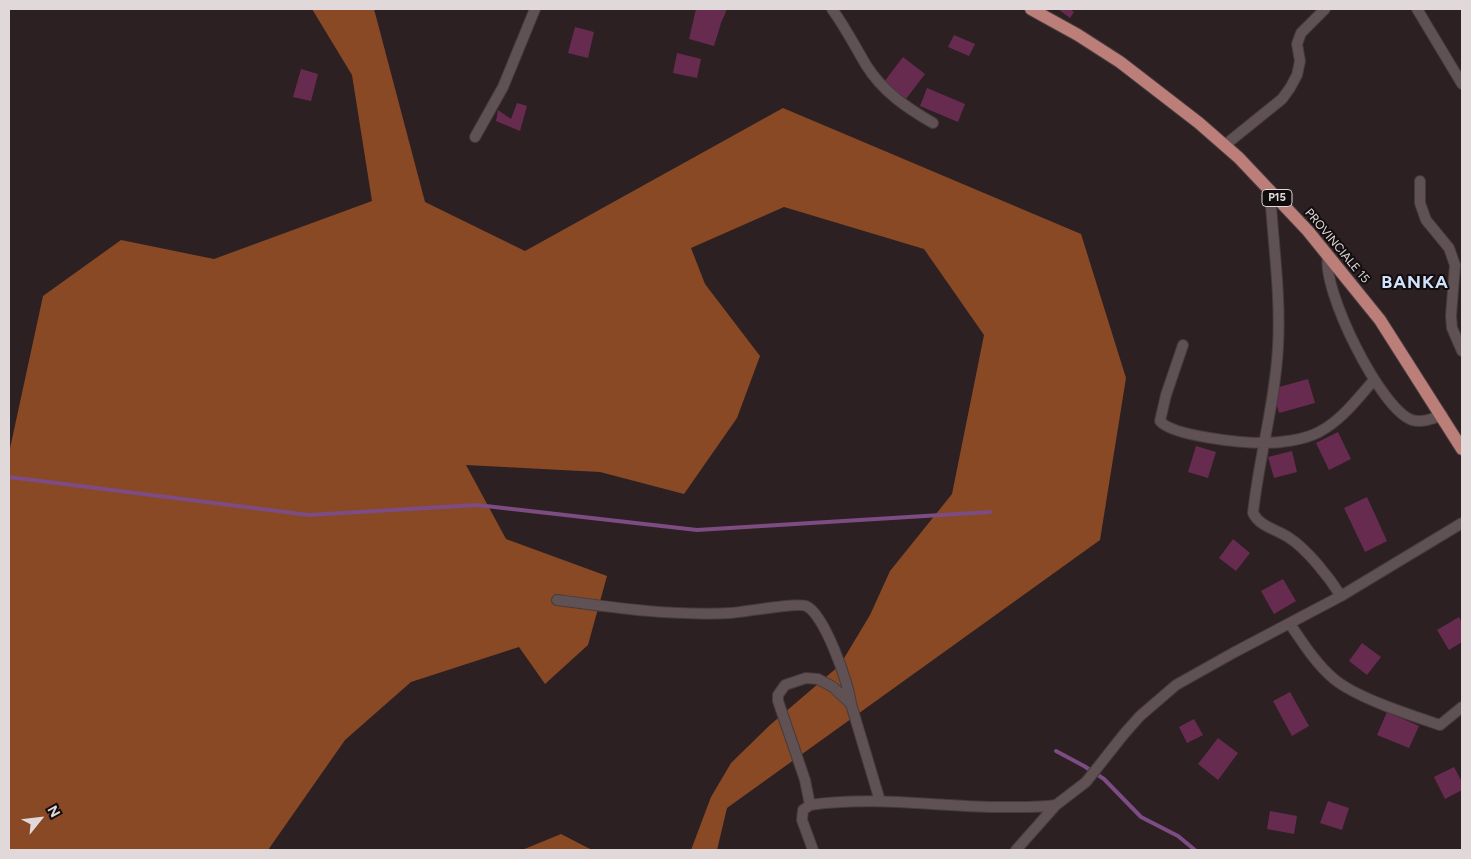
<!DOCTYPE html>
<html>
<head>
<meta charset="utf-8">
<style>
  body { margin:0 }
  #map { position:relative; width:1471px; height:859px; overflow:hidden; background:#2c2023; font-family:Figtree,sans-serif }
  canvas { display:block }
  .frame { position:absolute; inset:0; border:10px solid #e1d8da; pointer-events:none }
  .north { position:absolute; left:15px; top:794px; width:50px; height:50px; -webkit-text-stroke:4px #110c0d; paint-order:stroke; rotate:61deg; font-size:14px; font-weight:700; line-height:20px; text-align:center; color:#e1d8da }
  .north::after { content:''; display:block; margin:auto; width:18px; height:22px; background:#e1d8da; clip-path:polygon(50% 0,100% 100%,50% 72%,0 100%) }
</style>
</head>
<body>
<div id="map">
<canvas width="1471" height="859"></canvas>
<div class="frame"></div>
<div class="north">N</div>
</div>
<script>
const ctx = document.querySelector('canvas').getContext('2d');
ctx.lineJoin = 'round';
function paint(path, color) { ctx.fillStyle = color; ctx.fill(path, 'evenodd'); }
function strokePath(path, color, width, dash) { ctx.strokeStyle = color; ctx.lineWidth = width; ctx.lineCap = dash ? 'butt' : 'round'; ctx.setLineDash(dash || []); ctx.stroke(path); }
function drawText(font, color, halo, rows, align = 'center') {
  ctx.font = font + ' Figtree,sans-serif'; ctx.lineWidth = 4; ctx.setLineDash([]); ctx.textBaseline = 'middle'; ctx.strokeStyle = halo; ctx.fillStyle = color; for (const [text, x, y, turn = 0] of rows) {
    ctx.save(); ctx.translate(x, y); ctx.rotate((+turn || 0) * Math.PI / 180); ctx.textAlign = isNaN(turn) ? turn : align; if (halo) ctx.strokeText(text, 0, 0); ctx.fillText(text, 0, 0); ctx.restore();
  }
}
paint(new Path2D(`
  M312,9H374L425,202L525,251L783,108L1081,234L1126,378L1100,540L727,808L717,850H691L711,797L731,763L770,725L840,665L870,615L890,571L952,494L984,335L924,249L784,207L691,248L705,284L760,356L737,418L684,494L600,472L466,465L506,539L607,576L588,645L545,684L519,647L411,682L345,740L268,850H9V453L43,296L121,240L214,259L372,201L352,75Z
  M561,834L592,850H522Z`), '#894924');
strokePath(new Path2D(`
  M9,477L309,515L477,505L697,530L990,512
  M1056,751L1084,766L1104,779L1141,817L1178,836L1195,850`), '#7c4c82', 4);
paint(new Path2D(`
  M696,9H727L721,23L714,46L689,39Z
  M1058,9H1070L1074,12L1070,18Z
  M575,27L594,32L588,58L568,53Z
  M954,35L975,44L969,56L948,47Z
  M677,53L701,59L697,78L673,73Z
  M903,57L925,74L906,99L884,82Z
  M301,69L318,74L311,101L293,97Z
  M927,88L965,104L958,122L920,106Z
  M517,103L527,106L520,131L496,121L498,110L511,119Z
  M1308,379L1315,403L1279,413L1272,389Z
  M1338,432L1351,459L1329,470L1316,443Z
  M1196,446L1216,452L1208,478L1188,472Z
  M1292,451L1297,472L1274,478L1268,457Z
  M1367,497L1387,541L1365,552L1344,508Z
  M1233,539L1250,553L1236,571L1219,558Z
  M1283,579L1296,601L1274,614L1261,591Z
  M1459,617L1462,623V642L1449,650L1437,630Z
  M1362,643L1381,657L1367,675L1349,661Z
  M1290,692L1309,726L1292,736L1273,701Z
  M1387,712L1419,726L1409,748L1377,735Z
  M1194,719L1203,735L1187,743L1179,727Z
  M1218,738L1238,753L1218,780L1198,764Z
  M1454,767L1462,782V790L1445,799L1434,777Z
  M1328,801L1349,808L1342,830L1320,823Z
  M1270,811L1297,816L1294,834L1267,829Z`), '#672b50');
const minor = new Path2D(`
  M832,9C845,27 855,46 866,65C883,92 907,108 933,123
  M1417,9L1462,84
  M475,137L503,87L535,9
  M1225,145L1282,99L1290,88L1297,75L1300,61L1297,44L1301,33L1325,9
  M1420,181V203L1426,220L1449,248L1455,265L1451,316L1452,328L1462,351
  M1270,191C1273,243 1281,295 1278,347C1275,403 1259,457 1253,513C1260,527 1276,529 1288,537C1307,549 1329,577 1341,596
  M1328,256C1321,288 1380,409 1412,420C1422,423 1432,419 1442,415
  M1183,345L1166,395L1160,421C1172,436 1242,443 1263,443C1280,443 1304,440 1319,432C1342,420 1357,399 1374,380
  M557,600C616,608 672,616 731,613C745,612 798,602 806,606C824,613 849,684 851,704
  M1290,624C1303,643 1316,664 1334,679C1357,698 1410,715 1440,725L1462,707
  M810,805L805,780L778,701V695L785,685L806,678L818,679L833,687L851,704L880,801
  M813,850L802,820L803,810L810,805C871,796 933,806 995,807C1015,807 1036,808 1056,805
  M1016,850L1056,805L1086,782L1124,734L1140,716L1176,685L1233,653L1341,596L1462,523`);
const primary = new Path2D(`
  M1031,9L1078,35L1120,62L1199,123L1239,158L1308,231L1380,320L1462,449`);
strokePath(minor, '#453b3d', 12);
strokePath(primary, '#453b3d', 14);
strokePath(minor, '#605254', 10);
strokePath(primary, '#bc7e78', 12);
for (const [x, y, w] of [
  [1277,198,30]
]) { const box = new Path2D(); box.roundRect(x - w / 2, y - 8.5, w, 17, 4); ctx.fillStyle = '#110c0d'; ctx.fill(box); strokePath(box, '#e1d8da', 1); }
drawText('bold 11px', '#e1d8da', null, [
  ["P15",1277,198]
]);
drawText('12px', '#e1d8da', '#110c0d', [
  ["PROVINCIALE 15",1337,246,50]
]);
ctx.letterSpacing = '1px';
drawText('bold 18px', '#d1e2fc', '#110c0d', [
  ["BANKA",1415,283]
]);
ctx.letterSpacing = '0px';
</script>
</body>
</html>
